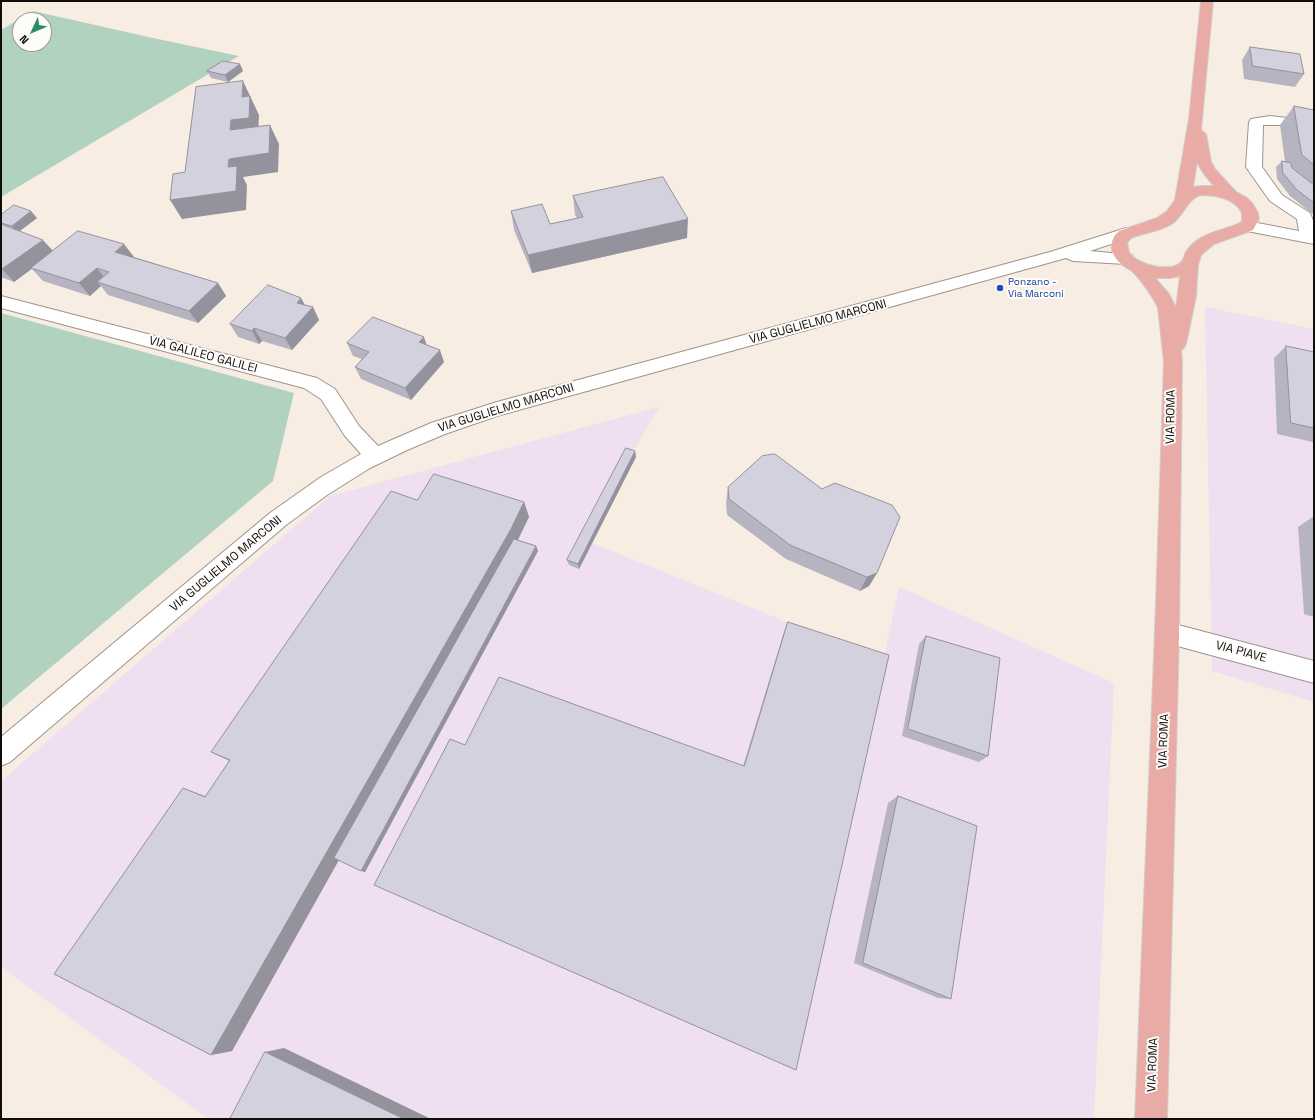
<!DOCTYPE html>
<html>
<head>
<meta charset="utf-8">
<style>
  body { margin:0 }
  #map { position:relative; width:1315px; height:1120px; overflow:hidden; background:#f8ede2; font-family:"Space Grotesk",sans-serif }
  canvas { display:block }
  .frame { position:absolute; inset:0; border:2px solid #110d0a; pointer-events:none }
  .north { position:absolute; left:12px; top:12px; width:40px; height:40px; box-sizing:border-box; background:#fefcfa; border:1px solid #9f9c9a; border-radius:50%; rotate:226deg; font-size:11px; font-weight:700; line-height:16px; text-align:center; color:#110d0a }
  .north::after { content:''; display:block; margin:auto; width:14px; height:18px; background:#2f8d65; clip-path:polygon(50% 0,100% 100%,50% 72%,0 100%) }
</style>
</head>
<body>
<div id="map">
<canvas width="1315" height="1120"></canvas>
<div class="frame"></div>
<div class="north">N</div>
</div>
<script>
const ctx = document.querySelector('canvas').getContext('2d');
ctx.lineJoin = 'round';
function paint(path, color) { ctx.fillStyle = color; ctx.fill(path, 'evenodd'); }
function strokePath(path, color, width, dash) { ctx.strokeStyle = color; ctx.lineWidth = width; ctx.lineCap = dash ? 'butt' : 'round'; ctx.setLineDash(dash || []); ctx.stroke(path); }
function drawText(font, color, halo, rows, align = 'center') {
  ctx.font = font + ' "Space Grotesk",sans-serif'; ctx.lineWidth = 4; ctx.setLineDash([]); ctx.textBaseline = 'middle'; ctx.strokeStyle = halo; ctx.fillStyle = color; for (const [text, x, y, turn = 0] of rows) {
    ctx.save(); ctx.translate(x, y); ctx.rotate((+turn || 0) * Math.PI / 180); ctx.textAlign = isNaN(turn) ? turn : align; if (halo) ctx.strokeText(text, 0, 0); ctx.fillText(text, 0, 0); ctx.restore();
  }
}
paint(new Path2D(`
  M1205,307L1314,329V702L1212,671Z
  M659,407L582,539L883,661L899,587L1114,683L1094,1119H208L1,967V781L330,496Z`), '#efdff1');
paint(new Path2D(`
  M33,11L153,38L239,56L1,197V30ZM20,20H44V44H20Z
  M1,313L294,393L273,481L1,709Z`), '#b2d2c0');
const minor = new Path2D(`
  M1270,116L1314,121V129L1285,125H1263L1262,167L1282,195L1310,213L1314,223V244L1247,231L1241,230L1239,226L1241,222L1247,221L1299,231L1297,219L1270,201L1246,167L1249,122L1251,119Z
  M1126,228L1132,229L1134,233L1132,237L1090,251L1132,255L1134,259L1132,263L1126,264L1073,261L1066,258L497,416L445,434L407,450L370,468L327,495L286,525L10,762L1,766V737L270,513L321,477L361,454L345,436L321,399L304,388L1,308V296L317,378L335,389L359,426L378,446L431,423L497,402L1050,252Z
  M1167,622L1314,661V683L1159,641L1155,633L1159,625Z`);
const major = new Path2D(`
  M1201,1H1213L1201,130L1206,134L1211,162L1215,169L1236,192L1247,198L1252,203L1258,213L1259,219L1253,230L1214,244L1201,255L1198,265L1196,296L1186,344L1183,349H1181L1182,362L1179,633L1167,1119H1135L1155,633L1164,362L1158,308C1154,298 1139,277 1131,270C1127,268 1123,266 1120,263C1110,253 1108,241 1119,231L1157,218L1167,211L1175,200L1189,119ZM1197,162L1204,174L1214,186H1202L1193,187ZM1202,195C1216,195 1236,199 1242,213V222C1229,229 1214,230 1201,238C1195,241 1190,246 1186,252C1184,255 1184,259 1182,261C1172,274 1136,265 1129,252C1128,249 1128,246 1127,243L1131,238C1144,232 1161,232 1173,223C1184,215 1188,197 1202,195ZM1180,276L1176,308L1169,294L1155,278H1170Z`);
strokePath(minor, '#9f948b', 2);
strokePath(major, '#cfcfce', 2);
paint(minor, '#fff');
paint(major, '#e9aba6');
paint(new Path2D(`
  M1250,47L1304,74L1295,87L1244,79L1242,60Z
  M207,71H243L228,82L211,78Z
  M1294,106L1314,110V215L1290,196L1277,179L1276,167L1282,161H1285L1280,125Z
  M573,196L687,238L532,273L514,230L511,211L550,224L577,218L575,215Z
  M1,215L37,218L20,231L53,251L134,257L218,283L226,296L198,323L108,295L101,286L90,296L43,281L32,269L14,282L1,277Z
  M301,298L305,305L313,307L319,320L292,350L262,341L259,344L238,337L230,324Z
  M347,343L427,345L444,362L411,400L361,379L355,367L362,359L353,356Z
  M1286,346L1314,352V453L1313,442L1277,434L1274,358Z
  M635,451L636,457L579,569L569,565L567,560Z
  M728,487L877,573L869,586L860,591L786,559L727,515L726,503Z
  M417,500L524,502L529,517L517,540L536,546L538,551L365,872L338,860L232,1051L211,1055L206,796L229,761L211,752Z
  M1314,516V617L1304,614L1298,527Z
  M788,622L796,1070L465,745L743,766L783,635Z
  M926,636L988,756L979,762L902,736L919,644Z
  M898,796L951,999L938,998L854,963L888,803Z`), '#b6b4c0');
paint(new Path2D(`
  M240,64L243,71L228,82L225,75Z
  M243,81L259,115L258,137L230,130L231,120L242,97Z
  M270,125L279,144L278,172L243,177L247,185L246,210L182,219L170,200L229,159Z
  M31,211L37,218L17,233L12,226Z
  M688,219L687,238L532,273L528,255Z
  M43,240L54,252L14,282L2,269Z
  M124,244L134,257L125,265L115,252Z
  M97,268L107,281L97,282L101,286L90,296L79,283Z
  M218,283L226,296L198,323L189,311Z
  M301,298L308,311L297,303Z
  M313,307L319,320L292,350L285,338Z
  M254,328L262,341L259,344L252,331Z
  M424,337L428,349L419,342Z
  M440,350L444,362L411,400L405,388Z
  M635,451L636,457L579,569L578,564Z
  M524,502L529,517L516,544L232,1051L211,1055Z
  M536,546L538,551L365,872L361,871Z
  M877,573L869,586L860,591L867,577Z
  M183,788L202,795L223,804L205,797Z
  M284,1048L431,1119H404L265,1052Z`), '#94929c');
const building = new Path2D(`
  M1250,47L1300,54L1304,74L1253,66Z
  M223,61L240,64L225,75L207,71Z
  M243,81L242,97L250,96L249,118L231,120L230,130L270,125L269,153L229,159L228,167L237,166L236,191L170,200L173,174L185,172L196,87Z
  M1294,106L1314,110V165L1302,155Z
  M1282,161L1291,163L1292,168L1314,185V203L1296,189L1283,173Z
  M663,177L688,219L528,255L511,211L542,204L550,224L583,217L573,196Z
  M14,205L31,211L12,226L1,223V215Z
  M1,224L43,240L2,269H1Z
  M78,231L124,244L115,252L218,283L189,311L97,282L109,272L97,268L79,283L31,268Z
  M268,285L301,298L297,303L313,307L285,338L254,328L252,331L230,324Z
  M373,317L424,337L419,342L440,350L405,388L355,367L369,352L347,343Z
  M1286,346L1314,352V428L1291,423Z
  M626,448L635,451L578,564L567,560Z
  M775,454L822,489L835,483L892,505L900,517L877,573L867,577L790,545L729,499L728,487L762,456Z
  M434,474L524,502L511,529L211,1055L54,974L183,788L205,797L230,760L211,752L391,491L417,500Z
  M514,539L536,546L361,871L334,858Z
  M788,622L889,655L796,1070L374,885L450,739L465,745L499,677L744,766Z
  M926,636L1000,658L988,756L908,729Z
  M898,796L977,826L951,999L863,963Z
  M265,1052L404,1119H230Z`);
paint(building, '#d4d1df');
strokePath(building, '#94929c', 1);
for (const [x, y, r, color] of [
  [1000,288,4,"#1a4fb4"]
]) { const dot = new Path2D(); dot.arc(x, y, r, 0, 2 * Math.PI); ctx.fillStyle = color; ctx.fill(dot); strokePath(dot, '#fefcfa', 1.5); }
drawText('10px', '#164399', '#fefcfa', [
  ["Ponzano -",1008,282],
  ["Via Marconi",1008,294]
], 'left');
drawText('12px', '#110d0a', '#fefcfa', [
  ["VIA GUGLIELMO MARCONI",818,322,-15],
  ["VIA GALILEO GALILEI",203,355,15],
  ["VIA GUGLIELMO MARCONI",506,408,-17],
  ["VIA ROMA",1171,417,-89],
  ["VIA GUGLIELMO MARCONI",226,564,-40],
  ["VIA PIAVE",1241,652,15],
  ["VIA ROMA",1164,741,-88],
  ["VIA ROMA",1153,1065,-88]
]);
</script>
</body>
</html>
